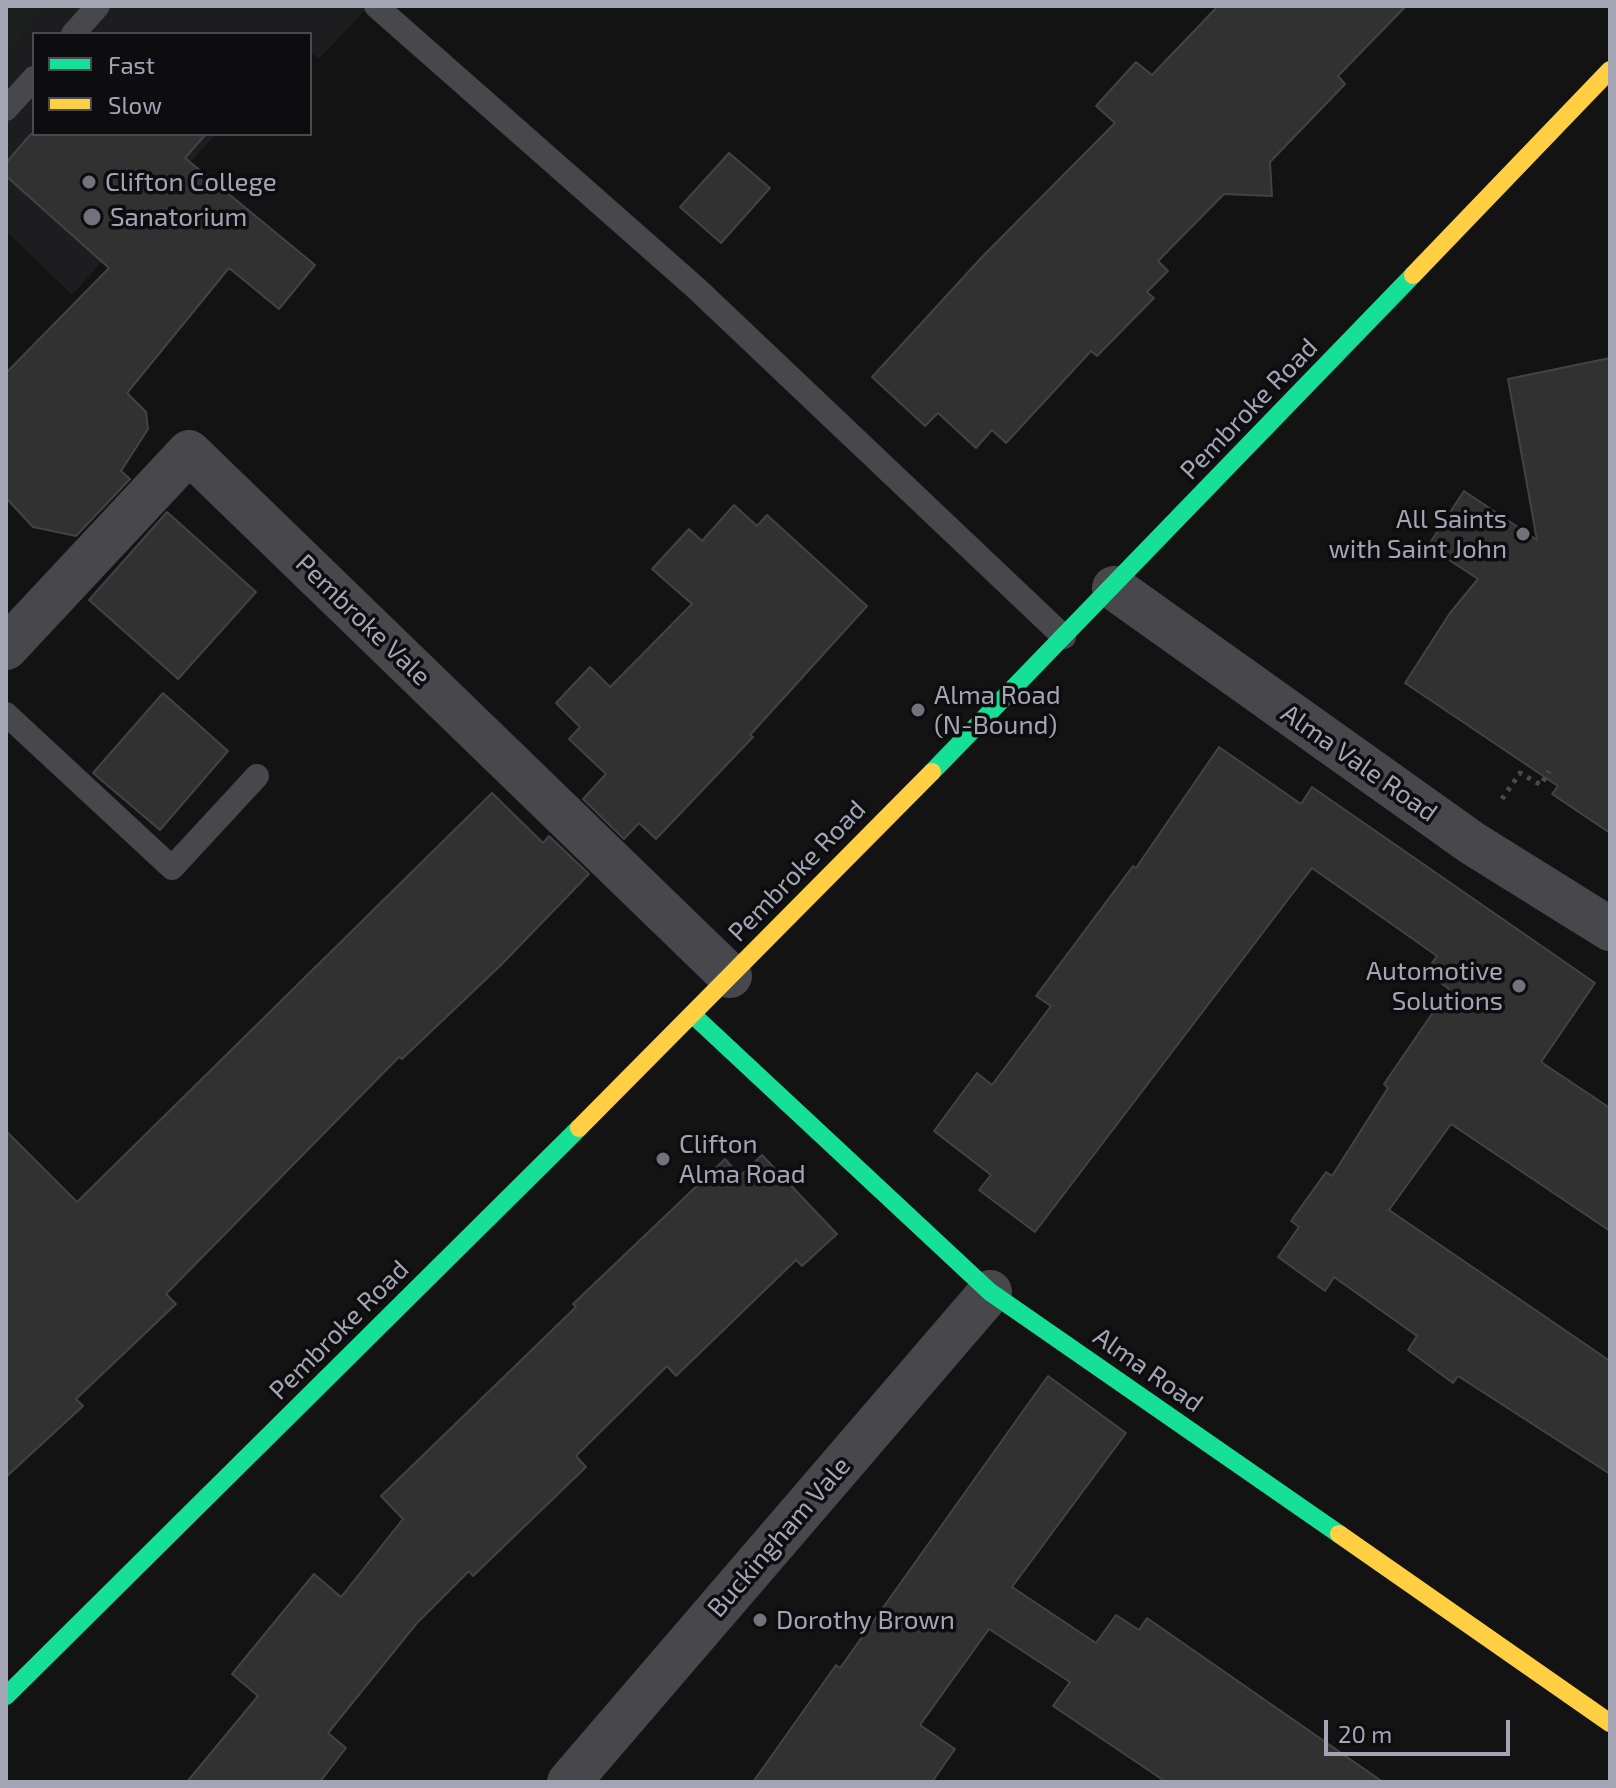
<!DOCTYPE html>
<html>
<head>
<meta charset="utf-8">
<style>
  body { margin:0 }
  #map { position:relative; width:1616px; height:1788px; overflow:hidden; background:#131313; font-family:"Exo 2",sans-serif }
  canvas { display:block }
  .frame { position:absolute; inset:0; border:8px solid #a3a5b5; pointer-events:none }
  .legend { position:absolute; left:32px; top:32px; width:280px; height:104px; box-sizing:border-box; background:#0d0d0f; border:2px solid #494a51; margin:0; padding:10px 14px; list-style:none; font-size:24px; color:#a3a5b5 }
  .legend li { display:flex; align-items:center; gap:16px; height:40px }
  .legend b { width:40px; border:2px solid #494a51 }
  .scale { position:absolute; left:1324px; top:1720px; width:186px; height:36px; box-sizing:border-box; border:4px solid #a3a5b5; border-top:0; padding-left:10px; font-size:24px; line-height:28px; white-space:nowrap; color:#a3a5b5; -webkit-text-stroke:6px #0d0d0f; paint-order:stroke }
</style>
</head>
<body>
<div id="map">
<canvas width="1616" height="1788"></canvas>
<div class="frame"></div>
<ul class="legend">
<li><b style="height:10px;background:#16e098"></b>Fast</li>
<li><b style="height:10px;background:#ffcf43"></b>Slow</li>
</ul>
<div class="scale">20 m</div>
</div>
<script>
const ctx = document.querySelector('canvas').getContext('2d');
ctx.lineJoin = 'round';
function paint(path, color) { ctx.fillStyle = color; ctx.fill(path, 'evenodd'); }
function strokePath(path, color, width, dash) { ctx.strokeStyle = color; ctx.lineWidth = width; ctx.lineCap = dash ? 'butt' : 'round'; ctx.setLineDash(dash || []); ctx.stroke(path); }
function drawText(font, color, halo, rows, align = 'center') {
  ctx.font = font + ' "Exo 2",sans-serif'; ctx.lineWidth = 7; ctx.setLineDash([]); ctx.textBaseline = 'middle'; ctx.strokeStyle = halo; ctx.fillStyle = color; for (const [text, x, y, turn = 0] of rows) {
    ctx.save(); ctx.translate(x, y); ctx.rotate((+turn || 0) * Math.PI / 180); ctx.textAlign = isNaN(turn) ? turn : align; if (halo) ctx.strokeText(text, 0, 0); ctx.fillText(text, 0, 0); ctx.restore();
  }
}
paint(new Path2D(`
  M6,6H369L319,59L310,52V34H34V134H216L72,295L6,231Z`), '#1d1d1f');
paint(new Path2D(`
  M6,6H43L6,54Z`), '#1b221d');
const building = new Path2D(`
  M1218,6H1406L1338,76L1345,84L1270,162L1272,196L1224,194L1158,261L1168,271L1147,292L1154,298L1097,356L1091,351L1006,443L992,430L976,448L938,413L925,426L872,377L982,257L1115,123L1096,106L1136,62L1152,75Z
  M31,134H206L185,158L315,265L279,309L229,268L127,393L146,412L148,429L121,471L130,479L76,536L33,527L6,498V373L109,268L6,176V163Z
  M729,153L770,188L721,243L680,207Z
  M1610,358V833L1552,794L1558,786L1405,683L1450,613L1478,579L1428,546L1464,491L1537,540L1508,379Z
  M734,505L757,526L767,515L867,606L750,735L753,737L656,839L639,823L624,839L583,799L606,774L569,739L580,727L556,703L590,667L610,687L692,604L652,569L689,529L702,541Z
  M167,512L256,592L178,679L89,600Z
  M163,693L228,751L160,830L93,773Z
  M1219,747L1301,804L1312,787L1595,983L1541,1062L1610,1108V1231L1451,1124L1389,1210L1610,1361V1474L1458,1376L1453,1383L1408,1350L1417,1336L1334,1277L1325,1291L1278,1257L1299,1227L1291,1221L1326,1172L1332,1176L1388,1088L1384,1084L1449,989L1426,972L1437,956L1312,868L1035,1232L979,1190L991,1175L934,1131L977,1073L992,1085L1051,1006L1036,996L1133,866L1136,868Z
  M492,793L543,843L549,836L589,874L501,965L402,1059L399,1057L166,1294L176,1304L76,1399L83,1406L6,1477V1131L77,1202Z
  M762,1155L837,1234L802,1266L796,1260L676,1376L667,1366L576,1456L586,1467L473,1576L469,1571L417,1623L328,1733L346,1748L320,1782H187L258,1696L232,1674L314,1574L341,1597L403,1519L381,1496L576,1307L573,1304L725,1159L740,1176Z
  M1048,1376L1126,1433L1012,1587L1096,1643L1116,1615L1139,1630L1147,1618L1383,1782H1166L1053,1706L1070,1682L989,1629L920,1725L955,1749L932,1782H753L836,1665L840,1668Z`);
paint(building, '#313132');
strokePath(building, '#424247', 2);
strokePath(new Path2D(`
  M1502,799L1520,773L1541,785L1549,771`), '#49494e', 5, [4, 6]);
strokePath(new Path2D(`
  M376,6L696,288L1064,637
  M73,34L98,6
  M6,109L34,78
  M6,714L172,868L257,776`), '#47474c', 24);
strokePath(new Path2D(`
  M1114,588L1472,843L1610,929
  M6,648L189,452L730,976
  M569,1782L990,1292`), '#47474c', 44);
strokePath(new Path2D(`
  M932,772L1413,275
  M693,1015L990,1292L1339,1534
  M6,1696L579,1128`), '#16e098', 18);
strokePath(new Path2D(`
  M1413,275L1610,70
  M579,1128L932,772
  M1339,1534L1610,1723`), '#ffcf43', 18);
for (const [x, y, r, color] of [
  [89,182,8,"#71727c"],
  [92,217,10,"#71727c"],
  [1523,534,8,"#71727c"],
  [918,710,8,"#71727c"],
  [1519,986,8,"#71727c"],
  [663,1159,8,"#71727c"],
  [760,1620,8,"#71727c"]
]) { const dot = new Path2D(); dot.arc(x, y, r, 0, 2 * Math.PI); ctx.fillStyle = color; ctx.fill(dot); strokePath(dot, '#0d0d0f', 3); }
drawText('26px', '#a3a5b5', '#0d0d0f', [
  ["Clifton College",105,182],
  ["Sanatorium",110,217],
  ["All Saints",1507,519,"right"],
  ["with Saint John",1507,549,"right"],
  ["Alma Road",934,695],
  ["(N-Bound)",934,725],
  ["Automotive",1503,971,"right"],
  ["Solutions",1503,1001,"right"],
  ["Clifton",679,1144],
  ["Alma Road",679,1174],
  ["Dorothy Brown",776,1620]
], 'left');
drawText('26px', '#a3a5b5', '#0d0d0f', [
  ["Pembroke Road",1249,409,-46],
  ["Pembroke Vale",363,620,44],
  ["Alma Vale Road",1359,763,35],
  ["Pembroke Road",797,871,-46],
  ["Pembroke Road",339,1330,-45],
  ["Alma Road",1148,1370,35],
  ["Buckingham Vale",779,1537,-49]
]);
</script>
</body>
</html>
